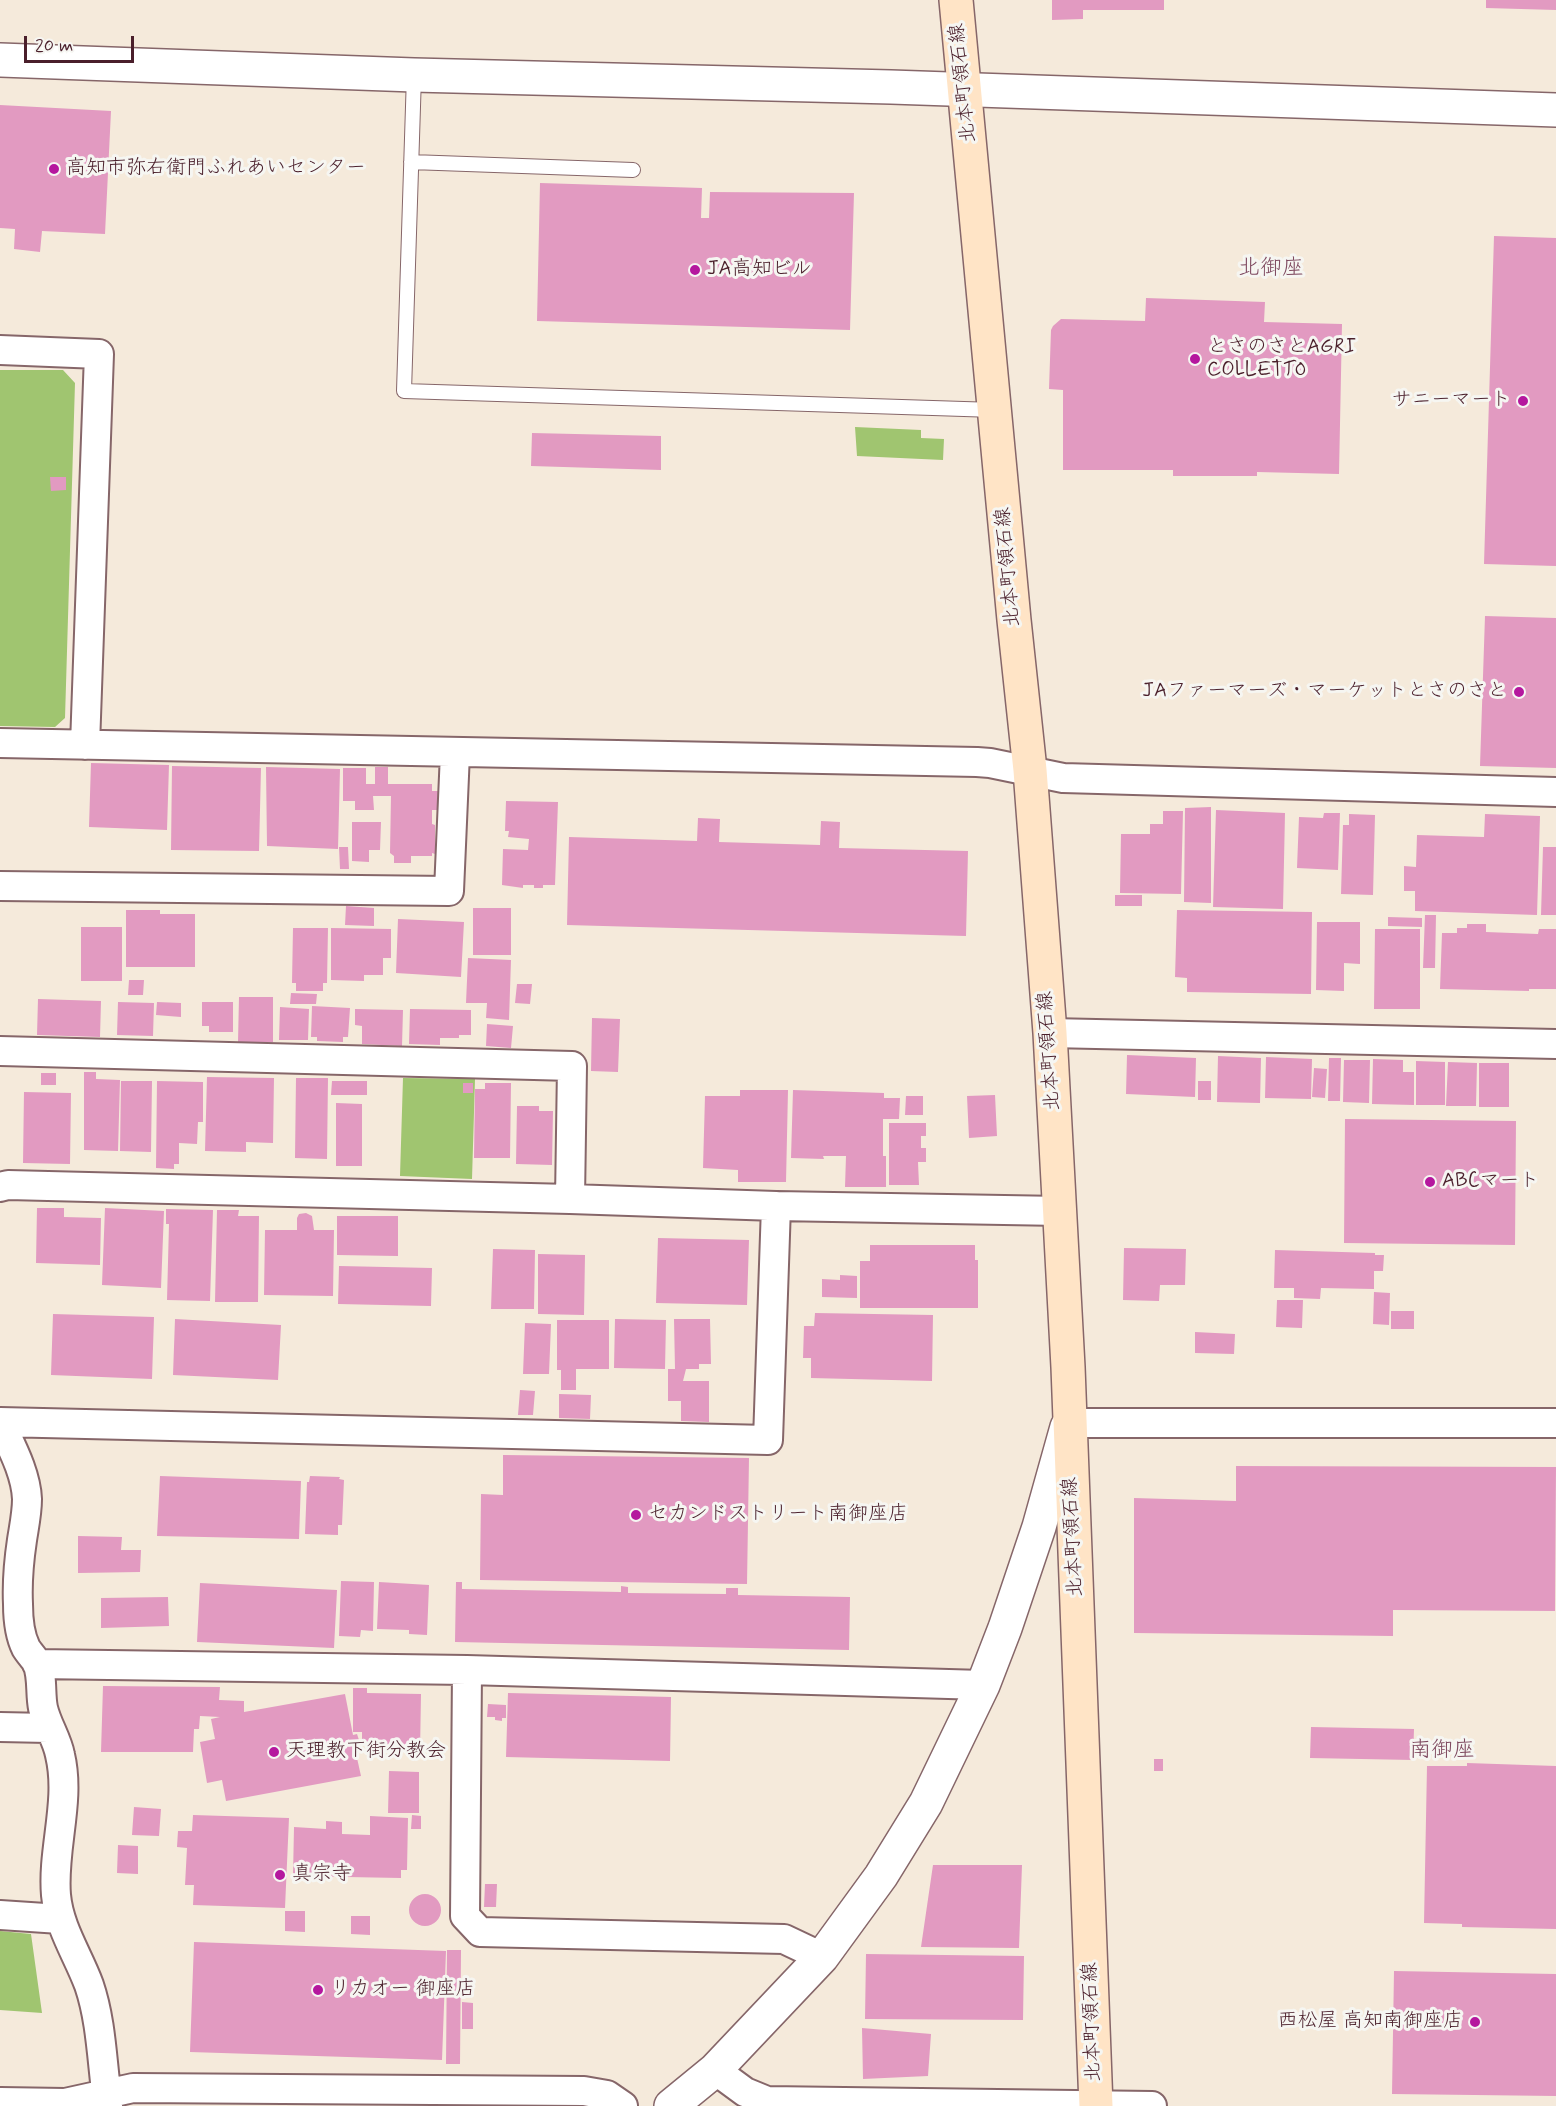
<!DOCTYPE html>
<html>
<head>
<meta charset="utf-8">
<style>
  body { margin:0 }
  #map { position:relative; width:1556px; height:2106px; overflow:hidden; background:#f5eadb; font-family:Mynerve,sans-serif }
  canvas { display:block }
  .scale { position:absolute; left:24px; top:36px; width:110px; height:27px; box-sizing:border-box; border:3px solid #4a1f2b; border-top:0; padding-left:8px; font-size:18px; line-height:21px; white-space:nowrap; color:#4a1f2b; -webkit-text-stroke:4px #f6f6f2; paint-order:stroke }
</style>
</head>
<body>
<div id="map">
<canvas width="1556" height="2106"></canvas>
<div class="scale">20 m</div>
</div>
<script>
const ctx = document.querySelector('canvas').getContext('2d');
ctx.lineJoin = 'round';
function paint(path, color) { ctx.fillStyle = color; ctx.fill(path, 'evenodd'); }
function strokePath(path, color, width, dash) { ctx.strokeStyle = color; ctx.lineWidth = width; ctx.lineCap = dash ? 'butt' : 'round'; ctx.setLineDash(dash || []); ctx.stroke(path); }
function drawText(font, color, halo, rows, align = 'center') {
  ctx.font = font + ' Mynerve,"Klee One",sans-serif'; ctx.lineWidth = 6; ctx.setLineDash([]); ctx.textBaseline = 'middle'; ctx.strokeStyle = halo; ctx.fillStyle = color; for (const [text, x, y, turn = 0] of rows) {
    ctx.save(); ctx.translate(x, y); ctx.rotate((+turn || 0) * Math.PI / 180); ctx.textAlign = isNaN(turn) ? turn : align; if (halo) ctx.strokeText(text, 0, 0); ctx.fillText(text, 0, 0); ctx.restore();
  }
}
paint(new Path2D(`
  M0,370H63L75,383L65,718L55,727L0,726Z
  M855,427L921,430V438L944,439L943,460L857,456Z
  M403,1078L475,1079L472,1179L400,1176Z
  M0,1931L31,1934L42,2013L0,2010Z`), '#a0c570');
paint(new Path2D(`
  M1052,0H1164V10H1083V19L1052,20Z
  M1486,0H1556V10L1486,8Z
  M0,105L111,111L105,234L42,231L40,252L14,249L15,229L0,228Z
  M540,183L702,188L701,218H709L710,192L854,193L850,330L537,321Z
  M1494,236L1556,238V566L1484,564Z
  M1146,298L1265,302L1264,322L1342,324L1339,474L1257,472V476H1173V470H1063V390L1049,389L1051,330L1053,326L1061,319L1145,321Z
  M532,433L661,436V470L531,466Z
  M50,477H66V490L51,491Z
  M1485,616L1556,618V768L1480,766Z
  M91,763L169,765L167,830L89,827Z
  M172,766L261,768L259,851L171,850Z
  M266,767L340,769L338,849L267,846Z
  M375,767H388V784H432V791H438L437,810H432V824L435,825V854L432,853V856H411V863H394V856L390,853L391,796H373L374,810H355V801H343V768H366V784H375Z
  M506,801L558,802L555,885H543V888H534V885H523V888L502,885L503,849L528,850L529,839L508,837L509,831H505Z
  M1211,807V903L1184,902L1185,808Z
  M1216,810L1285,813L1283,909L1213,907Z
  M1163,811H1183L1181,894L1120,893L1121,834H1150V824H1163Z
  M1324,813H1340L1338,870L1297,868L1299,817L1323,818Z
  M1349,814L1375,815L1373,895L1341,894L1343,825H1349Z
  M1485,814L1540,816L1537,915L1415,911V891H1404V866L1416,867L1417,835L1484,837Z
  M698,818L720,819L719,842L820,845L821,821L840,822L839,848L968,851L966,936L567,925L569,837L697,841Z
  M352,822H381L380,850H369V862L352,861Z
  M339,847H348L349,869H340Z
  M1543,847H1556V915H1541Z
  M1115,895H1142V906H1115Z
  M346,906L374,908V926L345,925Z
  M473,908H511V955H473Z
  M126,910H160V914H195V967H126Z
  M1177,910L1312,912L1311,994L1187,992V978L1175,977Z
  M1425,915H1436L1435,968H1423Z
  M1388,917L1422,918V927L1388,926Z
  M398,919L464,922L461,977L396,973Z
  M1317,922H1360V964L1344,963V991L1316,990Z
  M1467,924H1486V932L1538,934L1539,929H1556V989H1529V991L1440,989L1442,933H1457V928H1467Z
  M81,927H122V981H81Z
  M293,928H328L327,983H323V991H296V983H292Z
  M331,928L391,929V958H383V975H364V981L331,980Z
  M1375,929H1420V1009H1374Z
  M468,958L511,960L509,1020L486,1018L487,1003H466Z
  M129,980H144L143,995H128Z
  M517,984H532L530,1004L515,1003Z
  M291,993L317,994L316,1004H290Z
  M239,997H273V1042H238Z
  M38,999L101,1001L100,1037L37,1035Z
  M118,1002L154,1003L153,1036L117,1035Z
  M157,1002L181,1003V1017L156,1015Z
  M202,1002H233V1032H209V1026H202Z
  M312,1006L350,1008L348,1037H343V1042L317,1041V1037H311Z
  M280,1007L309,1009L308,1040H279Z
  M355,1009L403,1010L402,1046L362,1044V1026L355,1025Z
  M410,1009L471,1010V1035H459V1038H440V1045L409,1044Z
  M592,1018L620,1019L618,1072L591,1071Z
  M487,1024L513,1026L511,1048L486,1046Z
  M1127,1055L1196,1058L1195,1097L1126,1094Z
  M1218,1056L1261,1058L1260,1103L1217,1102Z
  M1266,1057L1312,1059L1311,1099L1265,1098Z
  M1329,1058H1341L1340,1101H1328Z
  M1373,1059L1403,1060V1072H1414V1105L1372,1104Z
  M1344,1060H1370L1369,1103L1343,1102Z
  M1416,1061L1445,1062V1105H1416Z
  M1448,1062L1477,1063L1476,1106H1446Z
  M1479,1063H1509V1107H1479Z
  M1314,1068L1327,1069L1325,1098L1312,1097Z
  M84,1072H96V1079L120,1080L118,1151L84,1150Z
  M41,1073H56V1085H41Z
  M207,1077L274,1078L273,1143L246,1142V1152L205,1151Z
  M296,1078H328L327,1159L295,1158Z
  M121,1081H152L151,1152L120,1151Z
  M157,1081L203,1082V1122H198L197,1144L179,1143V1164H174V1169L156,1168Z
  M332,1081H367V1095H331Z
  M1198,1081H1211V1100H1198Z
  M463,1083H473V1093H463Z
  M485,1083H511L510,1158H474L475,1089H485Z
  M740,1090H788L786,1182H738V1170L703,1168L705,1096H740Z
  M793,1090L884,1093V1098H900L899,1119H883V1156H886V1187H845L846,1156H823L824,1159L791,1158Z
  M24,1092L71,1093L70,1164L23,1163Z
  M995,1095L997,1136L969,1138L967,1096Z
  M906,1096H923V1115H905Z
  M336,1103L362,1104V1166H336Z
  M517,1106H539V1111H553L552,1165L516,1164Z
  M1345,1119L1516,1121L1515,1245L1344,1243Z
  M889,1123H926V1136H921V1148H926V1162H918L919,1185H889Z
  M37,1208H64V1217L101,1218L100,1265L36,1263Z
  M105,1208L164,1211L161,1288L102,1285Z
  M166,1209L213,1210L210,1301L167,1300L169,1224H166Z
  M217,1210H239L238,1216H259L258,1302H215Z
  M306,1213L312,1216L314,1230H334L333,1296L264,1295L265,1230H297V1218L299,1214Z
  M337,1216H398V1256L337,1255Z
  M658,1238L749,1240L747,1305L656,1303Z
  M870,1245H975V1260H978V1308H860V1261H870Z
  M1124,1248L1186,1249L1185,1285H1160L1159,1301L1123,1300Z
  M493,1249L535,1250L534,1309H491Z
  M1275,1250L1375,1253V1255H1384L1383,1271H1374V1289L1321,1288L1320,1299L1294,1298V1288H1274Z
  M538,1254L585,1255L584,1315L538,1314Z
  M339,1266L432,1268L431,1306L338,1304Z
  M840,1275L857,1276V1298L822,1297V1279L840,1280Z
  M1374,1292L1390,1293L1389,1325L1373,1324Z
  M1277,1300H1303L1302,1328L1276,1327Z
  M1391,1311H1414V1329H1391Z
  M815,1313L933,1315L932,1381L811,1378V1358H803L804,1326H814Z
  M53,1314L154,1317L152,1379L51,1375Z
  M175,1319L281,1325L278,1380L173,1375Z
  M615,1319L666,1320L665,1369L614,1368Z
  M674,1319H710L711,1364H699V1369H686L683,1381H709V1422L681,1421V1401H668V1369H675Z
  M557,1320H609V1369H576V1390H561V1370H557Z
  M525,1323L551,1324L549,1374H523Z
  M1195,1332L1235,1334L1234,1354L1195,1353Z
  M520,1390L535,1391L533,1415H518Z
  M559,1394L591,1395L590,1419L559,1418Z
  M503,1455L749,1458L747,1584L480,1580L481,1494L503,1495Z
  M1236,1466L1556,1467L1555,1611L1393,1610V1636L1134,1633V1498L1236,1501Z
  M160,1476L301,1481L299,1539L157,1536Z
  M310,1476L340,1477L339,1479L344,1480L342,1525H338V1535L305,1534L307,1482H309Z
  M78,1536L122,1537L121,1550H141L140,1572L78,1573Z
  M341,1581L374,1582L373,1631L361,1630L360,1637L339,1636Z
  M379,1582L429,1585L427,1635L409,1634V1630L377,1629Z
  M456,1582H462V1589L621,1592V1586L628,1587V1593L726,1594V1588H738V1595L850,1597L849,1650L455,1642Z
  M200,1583L337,1590L334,1648L197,1642Z
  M168,1597L169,1626L101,1628V1598Z
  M103,1686L220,1687L219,1700L244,1701V1712L345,1694L353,1735L357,1734L361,1746L355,1749L361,1776L226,1801L222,1780L207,1783L200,1742L215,1739L211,1719L220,1717L200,1716L199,1729H194L193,1752H101Z
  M353,1688H367V1693L421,1694L420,1752L385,1751V1744L362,1743V1732H353Z
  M508,1693L671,1697L670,1761L506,1757Z
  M488,1704L506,1705V1718H502V1721L495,1720V1717H487Z
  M1311,1727L1414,1729L1413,1760L1310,1758Z
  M1154,1759H1163V1771H1154Z
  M1467,1763L1556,1766V1929L1462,1927V1924L1424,1923L1427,1766H1467Z
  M389,1771L419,1772V1813H388Z
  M134,1807L161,1809L159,1836L132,1835Z
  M193,1815L289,1818L285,1908L193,1905L194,1885H185L187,1848L177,1847L178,1831H192Z
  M412,1815L421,1816V1829H411Z
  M370,1816L408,1818L407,1870H401V1878L293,1876L294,1827L326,1829V1821L342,1822V1834L370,1835Z
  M118,1845L138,1846V1874L117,1873Z
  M933,1865H1022L1019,1948L921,1947Z
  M485,1884H497L496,1907H484Z
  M409 1910a16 16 0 1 1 32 0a16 16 0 1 1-32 0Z
  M285,1911H305V1932L285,1931Z
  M351,1916H370V1935L351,1934Z
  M194,1942L446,1951L442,2060L190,2052Z
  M447,1950H461L460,2064H446Z
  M866,1954L1024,1956L1023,2020L865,2019Z
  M1394,1971L1556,1974V2096L1392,2094Z
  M462,2002L473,2003V2029H462Z
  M862,2028L931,2034L928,2076L863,2079Z`), '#e29ac1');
const service = new Path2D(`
  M414,75L404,391L995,410
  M411,162L633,170`);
const minor = new Path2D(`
  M0,350L99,354L85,745
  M0,743L977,762L990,763L1063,778L1556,792
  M0,886L449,891L455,753
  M1050,1033L1556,1044
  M0,1051L572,1066L570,1199
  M0,1187L8,1185L570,1199L776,1206L1061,1211
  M0,1422L768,1440L776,1206
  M0,1422C11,1446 26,1473 27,1499C27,1513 24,1527 22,1540C19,1560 17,1583 18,1604C18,1617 20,1636 26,1648C29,1653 34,1658 37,1663C43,1676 40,1694 43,1708C47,1725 57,1739 60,1755C71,1801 52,1849 56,1895C59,1928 78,1955 89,1985C102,2023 102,2066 108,2106
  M1069,1423H1556
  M37,1664L467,1670L983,1685
  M467,1670L465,1916L480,1932L784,1939L822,1957
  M0,1727L48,1728
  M0,1915L60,1919
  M715,2070L745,2092L767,2101L1152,2106
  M0,2102L65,2103L133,2088L584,2091L607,2095L623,2106`);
const tertiary = new Path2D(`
  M0,60L414,75L891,87L1556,110
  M671,2106L715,2070L822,1957L881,1876L926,1803L983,1685L1005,1628L1039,1527L1067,1427`);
const secondary = new Path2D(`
  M956,0L1014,620L1030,770L1050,1033L1068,1367L1096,2106`);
strokePath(service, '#866669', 16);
strokePath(minor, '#866669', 32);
strokePath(tertiary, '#866669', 36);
strokePath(secondary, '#866669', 36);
strokePath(service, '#fff', 14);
strokePath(minor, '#fff', 28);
strokePath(tertiary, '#fff', 33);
strokePath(secondary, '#ffe4c6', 33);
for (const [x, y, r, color] of [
  [54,169,6,"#b5179e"],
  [695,270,6,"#b5179e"],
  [1195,359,6,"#b5179e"],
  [1523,401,6,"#b5179e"],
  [1519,692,6,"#b5179e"],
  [1430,1182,6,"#b5179e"],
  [636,1515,6,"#b5179e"],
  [274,1752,6,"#b5179e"],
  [280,1875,6,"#b5179e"],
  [318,1990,6,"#b5179e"],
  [1475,2022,6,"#b5179e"]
]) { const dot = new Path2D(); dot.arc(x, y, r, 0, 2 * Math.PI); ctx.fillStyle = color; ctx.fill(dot); strokePath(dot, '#f6f6f2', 2); }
drawText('20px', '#4a1f2b', '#f6f6f2', [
  ["北本町領石線",964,83,-96],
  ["北本町領石線",1009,567,-95],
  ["北本町領石線",1050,1051,-94],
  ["北本町領石線",1074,1537,-93],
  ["北本町領石線",1093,2022,-92]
]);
drawText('20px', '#4a1f2b', '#f6f6f2', [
  ["高知市弥右衛門ふれあいセンター",66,169],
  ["JA高知ビル",707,270],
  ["とさのさとAGRI",1207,348],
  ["COLLETTO",1207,371],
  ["サニーマート",1511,401,"right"],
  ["JAファーマーズ・マーケットとさのさと",1507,692,"right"],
  ["ABCマート",1442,1182],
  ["セカンドストリート南御座店",648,1515],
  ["天理教下街分教会",286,1752],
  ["真宗寺",292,1875],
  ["リカオー 御座店",330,1990],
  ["西松屋 高知南御座店",1463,2022,"right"]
], 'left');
drawText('22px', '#7f4a60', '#f6f6f2', [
  ["北御座",1271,269],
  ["南御座",1442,1751]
]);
</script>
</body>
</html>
